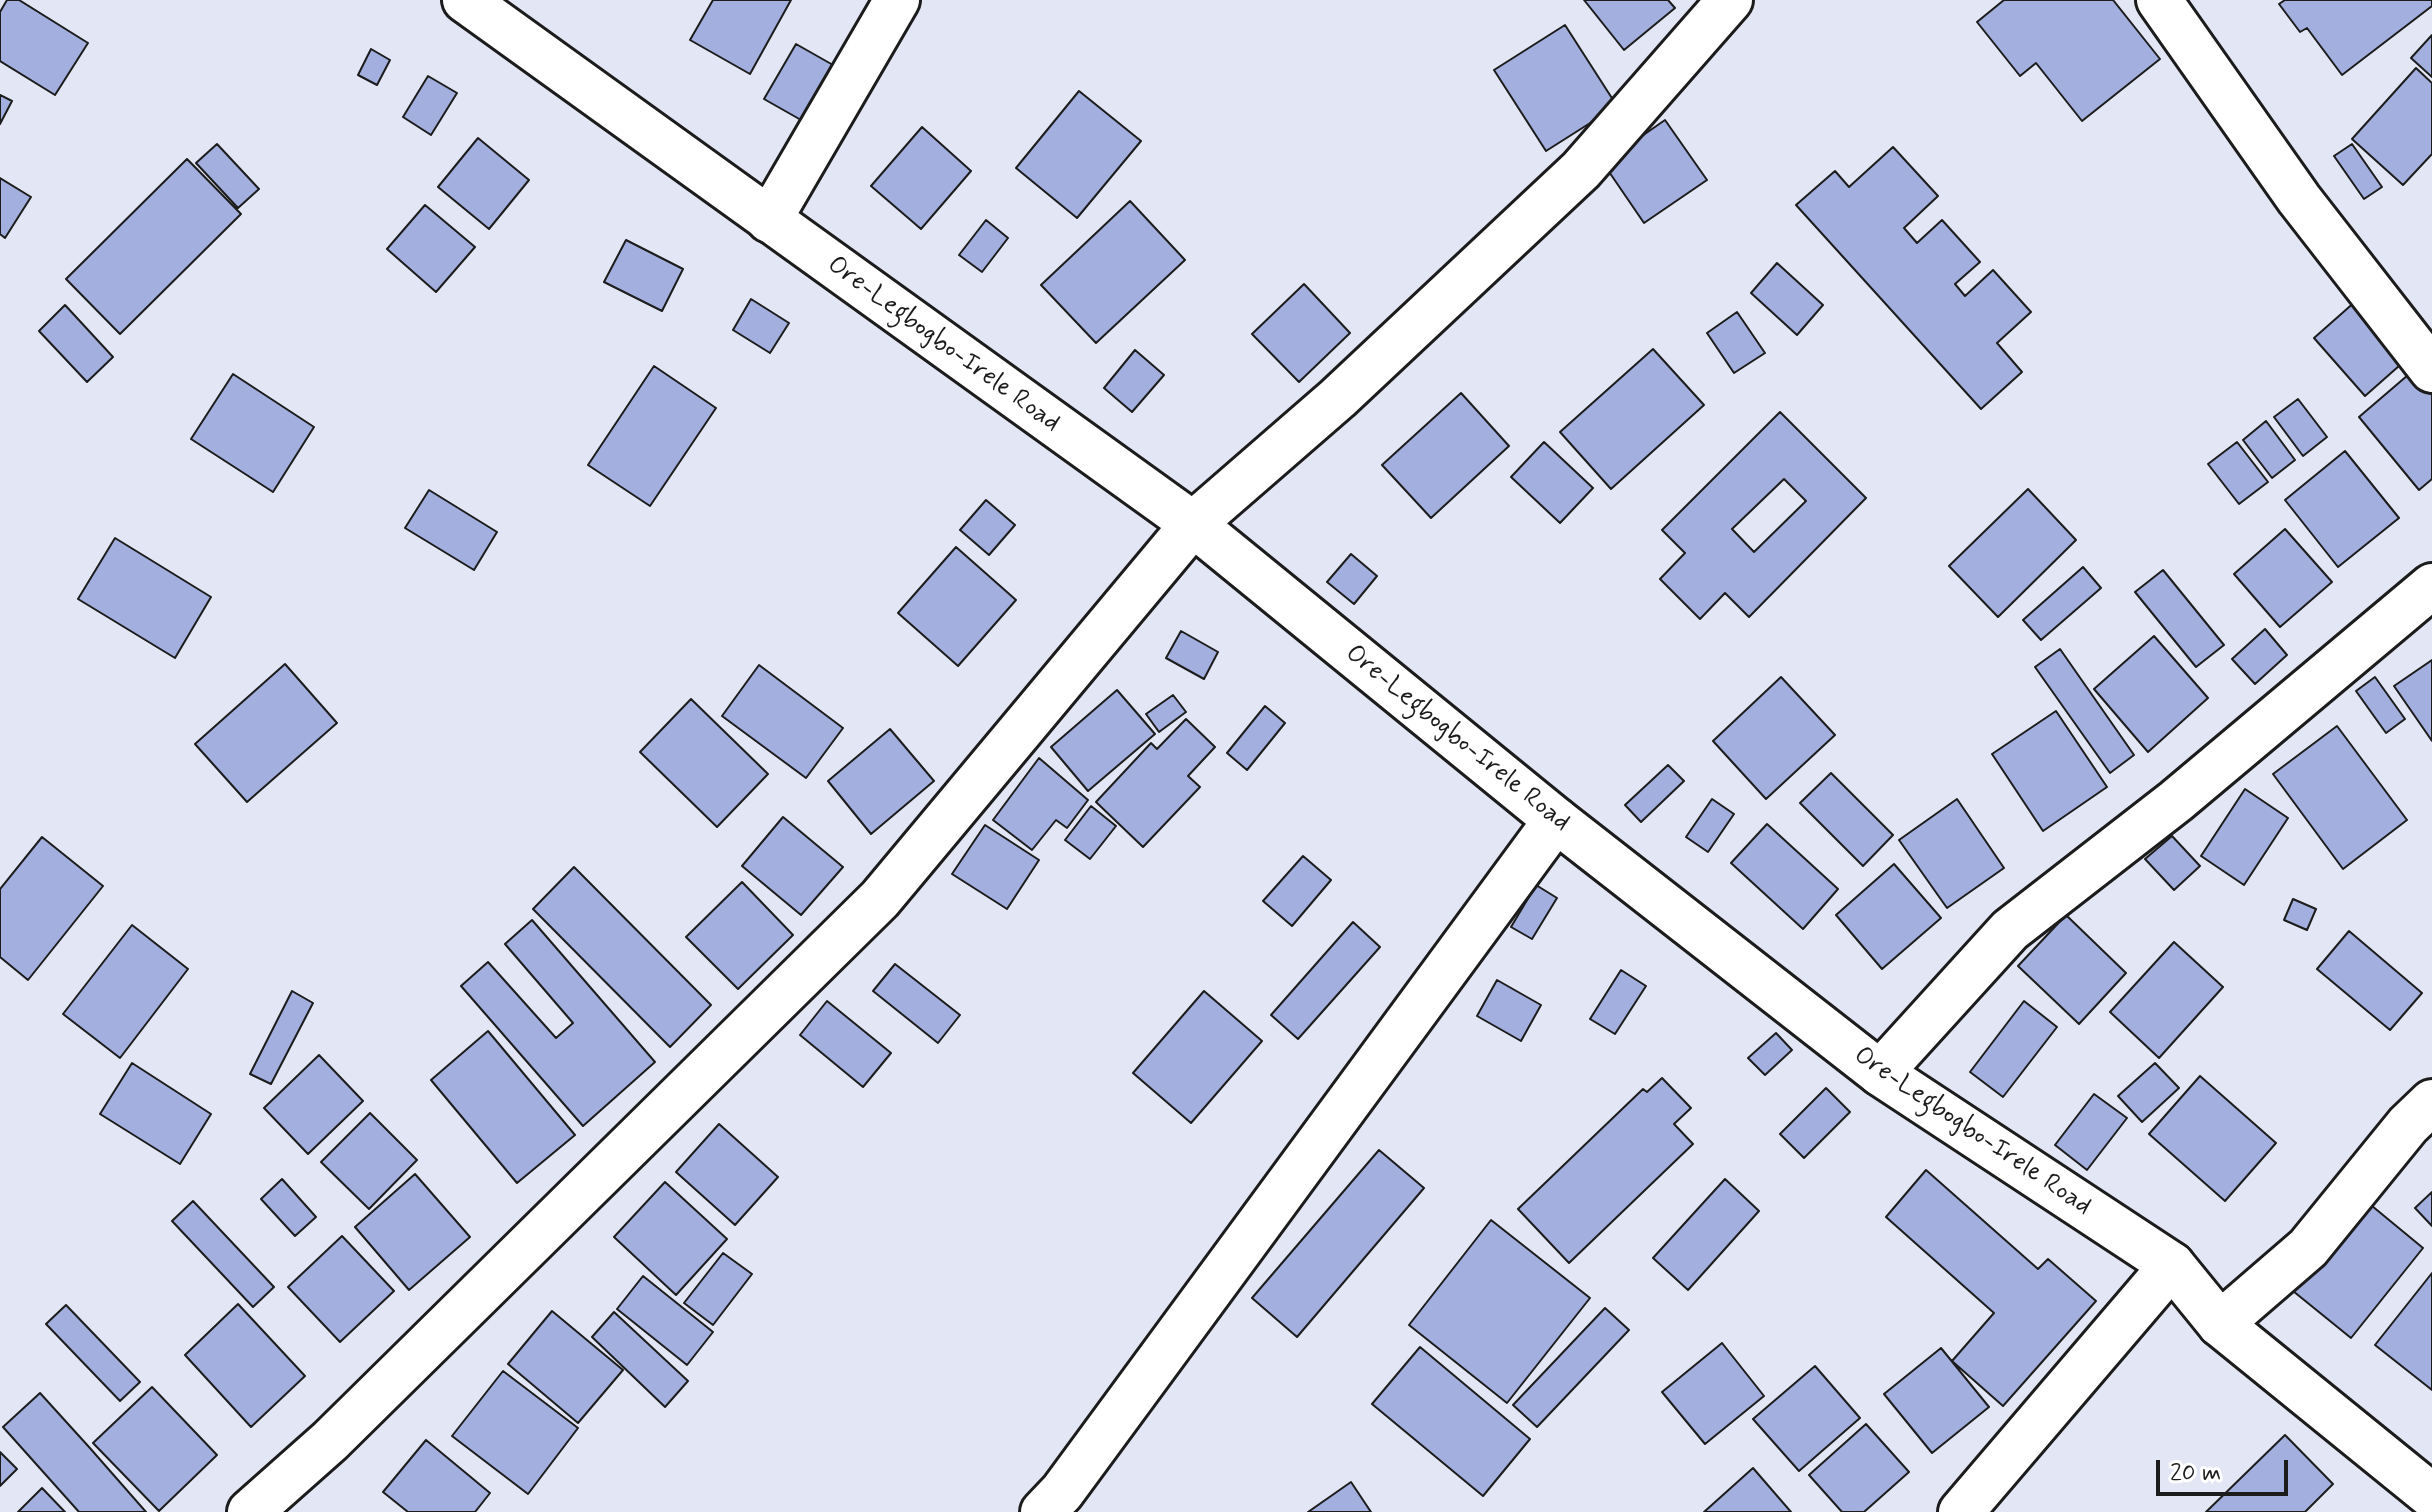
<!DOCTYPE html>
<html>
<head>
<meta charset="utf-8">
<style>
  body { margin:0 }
  #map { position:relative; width:2432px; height:1512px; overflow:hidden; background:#e3e7f5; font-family:Mynerve,sans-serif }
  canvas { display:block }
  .scale { position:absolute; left:2156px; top:1460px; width:132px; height:36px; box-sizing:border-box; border:4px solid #1c1c1c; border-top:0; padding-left:10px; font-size:24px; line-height:28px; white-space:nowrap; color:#1c1c1c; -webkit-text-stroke:6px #fff; paint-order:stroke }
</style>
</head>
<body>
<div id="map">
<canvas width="2432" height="1512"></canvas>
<div class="scale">20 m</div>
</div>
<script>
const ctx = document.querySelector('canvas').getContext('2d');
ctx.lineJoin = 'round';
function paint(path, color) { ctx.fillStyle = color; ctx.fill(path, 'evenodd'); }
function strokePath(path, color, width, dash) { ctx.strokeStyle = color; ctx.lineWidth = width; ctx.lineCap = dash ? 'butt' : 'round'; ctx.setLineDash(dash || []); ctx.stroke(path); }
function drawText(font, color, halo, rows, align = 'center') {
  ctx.font = font + ' Mynerve,sans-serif'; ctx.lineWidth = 6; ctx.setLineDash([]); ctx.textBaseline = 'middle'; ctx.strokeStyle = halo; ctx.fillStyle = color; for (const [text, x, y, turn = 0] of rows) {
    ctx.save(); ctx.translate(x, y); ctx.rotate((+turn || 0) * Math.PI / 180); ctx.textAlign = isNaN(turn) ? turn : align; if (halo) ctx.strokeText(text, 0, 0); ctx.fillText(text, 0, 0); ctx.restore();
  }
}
const building = new Path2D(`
  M7,0H19L88,43L55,95L0,61V12Z
  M713,0H791L750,74L690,40Z
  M1584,0H1668L1675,8L1624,50Z
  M2004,0H2113L2160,59L2082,121L2036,63L2020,76L1977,22Z
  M2285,0H2432V6L2342,75L2307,28L2300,32L2279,4Z
  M1565,25L1617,106L1546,151L1494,70Z
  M2432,35V77L2411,58Z
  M796,44L833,65L801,120L764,99Z
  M371,49L390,60L377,85L358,75Z
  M2416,68L2432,83V154L2403,185L2352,139Z
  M428,76L457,93L431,135L403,117Z
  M1079,91L1141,141L1077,218L1016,168Z
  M0,95L12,101L0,124Z
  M1665,120L1707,180L1644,223L1603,163Z
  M922,127L971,171L921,229L871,186Z
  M478,138L529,180L489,229L438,187Z
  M217,144L259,189L238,208L196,163Z
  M2352,144L2382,187L2364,199L2334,156Z
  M1893,147L1938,196L1904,228L1917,243L1942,220L1980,262L1955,284L1965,296L1993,270L2031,312L1997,343L2022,372L1981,409L1796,205L1835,171L1849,187Z
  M187,159L241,214L120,334L66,279Z
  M0,178L31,197L5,238L0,234Z
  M1130,201L1185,260L1096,343L1041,285Z
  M425,205L475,247L436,292L387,249Z
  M986,220L1008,238L982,272L959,255Z
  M626,240L683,269L662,311L604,282Z
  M1777,263L1823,305L1797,335L1751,293Z
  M1304,284L1350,333L1299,382L1252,334Z
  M751,299L789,323L770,353L733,330Z
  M2357,300L2408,358L2365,396L2314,338Z
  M65,305L113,357L87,382L39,331Z
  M1737,312L1765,353L1734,373L1707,333Z
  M1653,349L1704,405L1611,489L1560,432Z
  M1135,350L1164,375L1132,412L1104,388Z
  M654,366L716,408L650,506L588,465Z
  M2415,369L2432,389V479L2419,490L2359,417Z
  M233,374L314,427L273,492L191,439Z
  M1461,393L1509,446L1431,518L1382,465Z
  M2298,399L2327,437L2303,456L2274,417Z
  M1780,412L1866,498L1749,617L1725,593L1700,619L1660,579L1685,553L1662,530ZM1784,479L1806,501L1754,552L1732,529Z
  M2266,421L2295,460L2272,478L2243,440Z
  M1544,442L1593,488L1560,523L1511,477Z
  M2237,442L2268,482L2239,504L2208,464Z
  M2345,451L2399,518L2338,567L2285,500Z
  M2028,489L2076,540L1998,617L1949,566Z
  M429,490L497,532L474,570L405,528Z
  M986,500L1015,525L989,555L960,530Z
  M2285,529L2332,582L2280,627L2234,574Z
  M115,538L211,597L175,658L78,599Z
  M956,547L1016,600L958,666L898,613Z
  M1351,554L1377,576L1354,604L1327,582Z
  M2083,567L2101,588L2041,640L2023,620Z
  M2163,570L2224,645L2196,667L2135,592Z
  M2265,629L2287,655L2255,684L2232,659Z
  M1181,631L1218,652L1204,679L1166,658Z
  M2154,636L2208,698L2148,752L2094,689Z
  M2060,649L2134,755L2110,773L2035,667Z
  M2432,660V741L2394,686Z
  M285,664L337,723L247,802L195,744Z
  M759,665L843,728L806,778L722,716Z
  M1781,677L1835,735L1766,799L1713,741Z
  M2375,677L2405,719L2386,733L2356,691Z
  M1117,690L1155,734L1088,791L1051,747Z
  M1173,695L1186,712L1159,732L1146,714Z
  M691,699L768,774L717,827L640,752Z
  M1265,706L1285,723L1247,770L1227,753Z
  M2056,711L2107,787L2043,831L1992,754Z
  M1186,719L1215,747L1188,776L1200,787L1143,847L1096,802L1151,743L1157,749Z
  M2337,726L2407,820L2343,869L2273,774Z
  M890,729L934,781L871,834L828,781Z
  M1039,758L1088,800L1067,828L1056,820L1032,850L993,820Z
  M1668,765L1684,781L1641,822L1625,805Z
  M1831,773L1893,835L1863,866L1800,803Z
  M2245,789L2288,818L2244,885L2201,856Z
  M1712,799L1734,814L1708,852L1686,837Z
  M1957,799L2004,868L1947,908L1899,840Z
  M1091,806L1116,826L1090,859L1065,840Z
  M783,817L843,867L801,915L742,866Z
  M1767,824L1838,889L1803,929L1731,863Z
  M985,825L1039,860L1007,909L952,874Z
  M2172,836L2200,866L2174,890L2145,859Z
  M42,837L103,886L28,980L0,957V889Z
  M1303,856L1331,880L1292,926L1263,901Z
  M1894,864L1941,918L1882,969L1836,915Z
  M574,867L711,1005L670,1047L533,909Z
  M742,882L793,935L738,989L686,937Z
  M1536,885L1557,898L1532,939L1511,927Z
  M2293,899L2316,909L2307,930L2284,920Z
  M2066,915L2126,973L2079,1024L2018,966Z
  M532,920L655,1062L583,1126L461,986L488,962L556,1038L573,1023L505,944Z
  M1353,922L1380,947L1298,1039L1271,1015Z
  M132,925L188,969L120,1058L63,1014Z
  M2349,931L2422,993L2390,1030L2317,969Z
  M2174,942L2223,987L2159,1058L2110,1012Z
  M895,964L960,1015L938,1043L873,991Z
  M1621,970L1646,986L1615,1034L1590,1019Z
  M1497,980L1541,1005L1521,1041L1477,1016Z
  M292,991L313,1003L271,1084L250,1074Z
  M1204,991L1262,1041L1191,1123L1133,1073Z
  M827,1001L891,1053L863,1087L800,1035Z
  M2024,1001L2057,1027L2003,1097L1970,1072Z
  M488,1031L575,1135L517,1183L431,1080Z
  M1776,1033L1792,1050L1765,1075L1748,1058Z
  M319,1055L363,1101L308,1154L264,1108Z
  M132,1063L211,1114L180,1164L100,1114Z
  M2155,1063L2179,1088L2142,1122L2118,1096Z
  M2200,1076L2276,1143L2225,1201L2149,1134Z
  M1662,1078L1691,1108L1674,1124L1693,1144L1569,1263L1518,1209L1643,1089L1647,1092Z
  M1826,1088L1850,1112L1804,1158L1780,1134Z
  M2094,1094L2127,1118L2087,1170L2055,1145Z
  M370,1113L417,1160L369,1209L321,1162Z
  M719,1124L778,1177L735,1225L676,1172Z
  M1379,1150L1424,1188L1297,1337L1252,1298Z
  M1926,1170L2038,1269L2048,1259L2096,1301L2003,1406L1952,1361L1994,1313L1886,1217Z
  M415,1174L470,1237L409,1290L355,1227Z
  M282,1179L316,1217L295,1236L261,1199Z
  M1725,1179L1759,1211L1688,1290L1653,1258Z
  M665,1182L727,1239L676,1295L614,1237Z
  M2432,1192V1226L2415,1208Z
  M193,1201L274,1287L253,1307L172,1221Z
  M2366,1201L2423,1248L2351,1338L2293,1291Z
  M1491,1220L1590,1298L1507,1403L1409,1325Z
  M342,1236L394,1291L340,1342L288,1287Z
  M723,1253L752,1274L713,1325L684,1303Z
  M2432,1273V1390L2375,1345Z
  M643,1276L713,1332L687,1365L617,1309Z
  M238,1304L305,1376L251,1427L185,1355Z
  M66,1305L140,1382L120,1401L46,1324Z
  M1605,1308L1629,1330L1537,1427L1513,1405Z
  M552,1311L623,1370L578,1423L508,1364Z
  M614,1312L688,1381L665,1407L592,1337Z
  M1722,1343L1764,1396L1705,1444L1662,1392Z
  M1420,1347L1530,1439L1483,1496L1372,1404Z
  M1941,1348L1989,1407L1932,1453L1884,1394Z
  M1815,1366L1860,1418L1799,1471L1753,1419Z
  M503,1371L578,1428L528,1494L452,1436Z
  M152,1387L217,1455L159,1511L93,1443Z
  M40,1393L89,1447L146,1512H79L3,1427Z
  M1866,1424L1909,1472L1864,1512H1842L1809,1475Z
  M2285,1435L2333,1484L2305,1512H2206Z
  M426,1440L490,1493L475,1512H408L383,1492Z
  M0,1452L17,1469L0,1486Z
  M1753,1468L1791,1512H1704Z
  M1351,1482L1371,1512H1308Z
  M42,1488L65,1512H18Z`);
paint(building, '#a3b0df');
strokePath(building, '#1c1c1c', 2);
const minor = new Path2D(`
  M2159,0L2299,199L2432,370
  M769,220L897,0
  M1880,1073L2010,930L2176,801L2432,586
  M2220,1324L2308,1248L2408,1125L2432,1102
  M250,1512L330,1441L880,899L1193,524L1338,398L1581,170L1730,0
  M1043,1512L1062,1492L1556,820
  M1961,1512L2172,1265`);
const major = new Path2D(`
  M465,0L1193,524L1556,820L1880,1073L2172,1265L2220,1324L2432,1496`);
strokePath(minor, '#1c1c1c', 50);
strokePath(major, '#1c1c1c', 50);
strokePath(minor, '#fff', 44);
strokePath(major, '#fff', 44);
drawText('26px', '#1c1c1c', '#fff', [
  ["Ore-Legbogbo-Irele Road",943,345,36],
  ["Ore-Legbogbo-Irele Road",1457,739,39],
  ["Ore-Legbogbo-Irele Road",1972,1132,34]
]);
</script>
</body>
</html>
